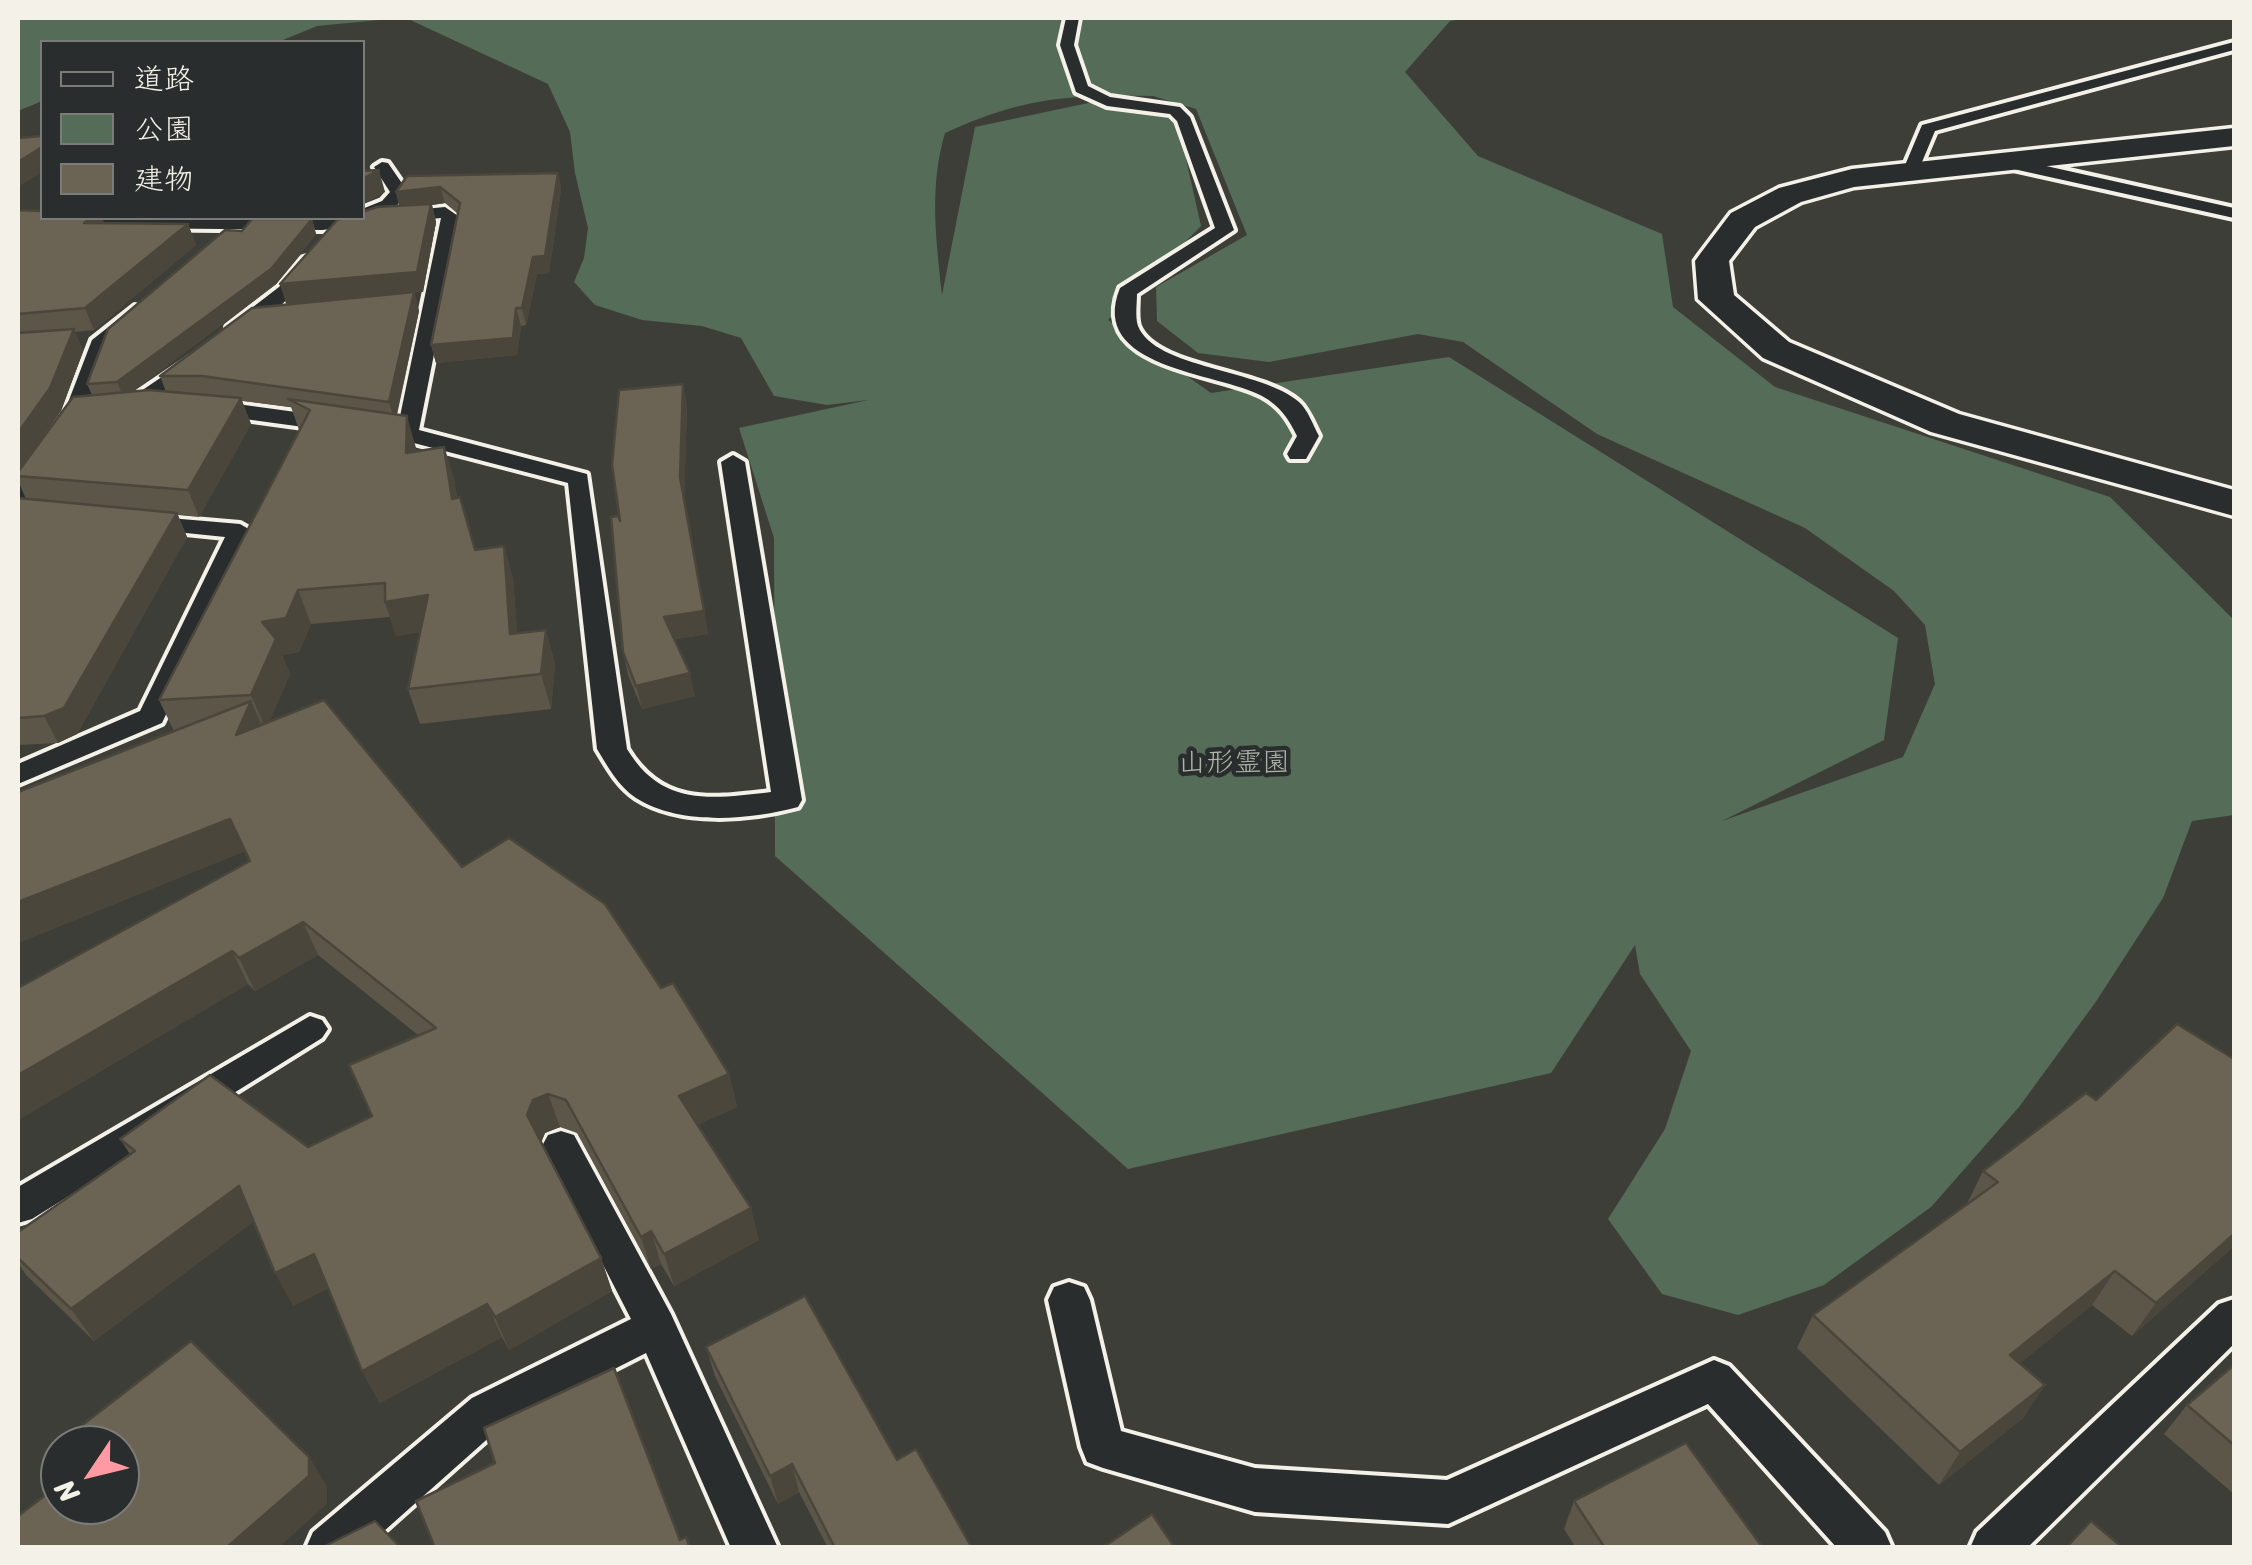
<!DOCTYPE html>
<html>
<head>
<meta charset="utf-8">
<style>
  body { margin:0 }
  #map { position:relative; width:2252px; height:1565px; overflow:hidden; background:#3e3e39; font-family:Sriracha,"Klee One",sans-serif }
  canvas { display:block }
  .frame { position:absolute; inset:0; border:20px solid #f4f1e8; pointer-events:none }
  .legend { position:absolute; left:40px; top:40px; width:325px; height:180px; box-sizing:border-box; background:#2a2d2e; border:2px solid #7b7b78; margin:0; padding:12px 18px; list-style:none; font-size:30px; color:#f4f1e8 }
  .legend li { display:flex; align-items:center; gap:20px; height:50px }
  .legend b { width:50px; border:2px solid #7b7b78 }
  .north { position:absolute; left:40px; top:1425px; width:100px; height:100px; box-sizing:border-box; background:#2a2d2e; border:2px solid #7b7b78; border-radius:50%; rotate:235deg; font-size:28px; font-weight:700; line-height:40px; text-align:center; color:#f4f1e8 }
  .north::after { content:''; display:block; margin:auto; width:35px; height:45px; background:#ff9aa2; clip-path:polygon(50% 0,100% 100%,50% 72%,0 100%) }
</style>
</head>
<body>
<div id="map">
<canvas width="2252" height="1565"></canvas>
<div class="frame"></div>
<ul class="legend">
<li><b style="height:12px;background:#2a2d2e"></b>道路</li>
<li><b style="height:28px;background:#556c58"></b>公園</li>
<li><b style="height:28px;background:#6b6454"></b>建物</li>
</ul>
<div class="north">N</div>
</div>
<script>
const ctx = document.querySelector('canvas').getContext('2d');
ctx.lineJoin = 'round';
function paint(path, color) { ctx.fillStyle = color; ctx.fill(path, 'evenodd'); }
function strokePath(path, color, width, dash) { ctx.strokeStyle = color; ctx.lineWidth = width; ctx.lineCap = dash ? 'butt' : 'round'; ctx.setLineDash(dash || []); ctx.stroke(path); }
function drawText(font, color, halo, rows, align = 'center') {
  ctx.font = font + ' Sriracha,"Klee One",sans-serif'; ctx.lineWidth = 9; ctx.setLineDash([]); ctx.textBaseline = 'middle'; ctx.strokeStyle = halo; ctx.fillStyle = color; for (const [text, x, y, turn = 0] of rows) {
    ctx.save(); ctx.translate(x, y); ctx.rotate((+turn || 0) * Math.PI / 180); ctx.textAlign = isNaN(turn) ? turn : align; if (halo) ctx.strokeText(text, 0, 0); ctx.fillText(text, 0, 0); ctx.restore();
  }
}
paint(new Path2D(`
  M18,18H400L317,26L278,42H42V101L18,111Z
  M406,18H1469L1450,21L1405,72L1478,156L1662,234L1673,307L1775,387L2110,497L2234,620V815L2192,821L2163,898L2095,1003L2019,1107L1931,1207L1824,1285L1738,1315L1662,1294L1608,1219L1665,1129L1691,1051L1640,974L1635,945L1551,1073L1128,1169L775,856L774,538L739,428L868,400L827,405L774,396L741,338L702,326L642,320L595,305L574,282L584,258L588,228L575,173L570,132L548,84ZM1153,96L1196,109L1247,235L1156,287L1157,321L1198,353L1269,362L1418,334L1463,342L1597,434L1805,528L1894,591L1925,625L1935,684L1903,757L1722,821L1884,740L1898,638L1449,357L1211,393L1108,320L1201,226L1175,110L1093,102L975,127L942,295C936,239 929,187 945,133C1025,97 1066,95 1153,96Z`), '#556c58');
const lane = new Path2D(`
  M1066,18H1079L1074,45L1088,86L1110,97L1180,107L1190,117L1234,230L1137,294C1137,303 1135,317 1138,326C1155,369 1262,369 1299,402C1308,410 1313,425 1319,436L1306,459H1290L1287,454L1297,436C1288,418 1280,406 1262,396C1218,372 1087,369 1120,288L1215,228L1177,121L1170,114L1107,106L1076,92L1060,45Z
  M2234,42V50L1935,131L1917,174L1903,170L1922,125Z
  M1997,155L2234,208V218L1991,164L1989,160Z
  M382,162L388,163L408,192L394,209L383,213L445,207L461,218L419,430L587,474L627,749C662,807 711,799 771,792L721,462L733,455L745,462L802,800L798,807C750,820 680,826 636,798C618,786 608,767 597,749L568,483L406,441L208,414L197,407L208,400L398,426L441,218L322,230L18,227V217L362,218V209L382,201L390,192L374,167Z
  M310,256L319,262C304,283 254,341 227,335V327L279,287L303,258Z
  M135,306L145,312L111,343L86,413L26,499L18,501V478L64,413L92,340Z
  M197,353L207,359L204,363L135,416H119L116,411L119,406Z
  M146,516L240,524L252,531L162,723L18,784V764L140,711L225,537L137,528L134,523Z
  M310,1016L322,1020L328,1029L322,1038L32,1219L18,1223V1187Z
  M561,1131L574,1135L671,1314L778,1548H731L646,1353L502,1426L365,1548H306L313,1532L472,1398L631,1319L542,1146L548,1135Z
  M1069,1282L1084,1287L1090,1300L1121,1431L1255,1468L1447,1480L1714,1360L1729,1366L1885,1532L1892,1548H1837L1708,1404L1448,1524L1255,1512L1103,1468L1087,1462L1081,1447L1048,1300L1054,1287Z
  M2234,1299V1344L2027,1548H1970L1977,1532L2219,1304Z`);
const secondary = new Path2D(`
  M2234,128V146L1854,187L1801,202L1755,227L1729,261L1734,295L1789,342L1959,414L2234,490V516L1931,432L1763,358L1698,299L1695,261L1700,254L1731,213L1779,188L1852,169Z`);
strokePath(lane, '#f4f1e8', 8);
strokePath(secondary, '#f4f1e8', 7);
paint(lane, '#2a2d2e');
paint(secondary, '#2a2d2e');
paint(new Path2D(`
  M558,173L561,189L549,273L537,274L526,325L521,326L517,355L436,363L431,345L458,214L445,203L432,205L436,222L423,292H414L419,311L397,415L416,448V451L444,447L454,479L457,498L475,550L504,546L513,579L517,633L546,630L555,665L551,709L420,724L408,689L420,632L396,636L390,617L311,624L299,652L282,655L290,674L269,722L462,867L661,988L729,1074L737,1107L697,1125L759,1240L674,1286L661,1264L651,1269L577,1133L560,1127L545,1133L541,1142L601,1258L612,1291L509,1350L502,1337L380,1403L362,1371L328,1288L293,1306L254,1221L94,1341L26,1275L18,1263V1232L130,1154L120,1139L308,1147L372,1116L418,1035L318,955L255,991L248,984L18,1120V988L250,861L245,851L18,943V792L174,731L159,700L299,430L291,407L242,401L251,424L199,517L178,515L187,537L77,734L58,743L18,745V498L26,499L18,481V210L42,218H102L104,223L188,224L196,245L94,330L75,332L83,351L61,411L23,464L92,395L87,384L242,231L312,219L316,234L276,284L132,392H166L160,376L398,294L399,206L396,192Z
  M687,404L684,499L708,634L675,639L695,696L642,709L628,675L623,652L620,521Z
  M2234,1059V1246L2132,1336L2092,1305L2020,1363L2045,1385L2023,1418L1939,1485L1797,1348L1813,1315L1966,1206L1983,1171L2096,1100Z
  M706,1347L897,1460L972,1548H828L799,1492L778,1504L715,1376Z
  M2234,1365V1494L2164,1434L2187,1405Z
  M1574,1501L1763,1548H1576L1564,1529Z`), '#5c5648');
paint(new Path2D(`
  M42,147V172L18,187V162Z
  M379,170L385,192L362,205V179Z
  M558,173L561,189L549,273L537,274L526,325L522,308L533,257Z
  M440,187L445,203L432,205L436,222L423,292L286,304L280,284L400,208L396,192Z
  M91,218H102L108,232L84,223Z
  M312,219L316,234L276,284L124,398L117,382Z
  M188,224L196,245L94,330L85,308Z
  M414,292L419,311L395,422L389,402Z
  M516,308L521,326L517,355L436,363L431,345Z
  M74,329L83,351L61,411L18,472V433Z
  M683,384L687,404L684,499L708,634L669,640L664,617L680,477Z
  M241,398L251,424L199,517L188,490Z
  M407,416L416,448V485L406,453Z
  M444,447L454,479L462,532L452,499Z
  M177,513L187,537L77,734L58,743L44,716Z
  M504,546L513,579L520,669L510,634Z
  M298,590L311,624L299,652L282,655L290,674L266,730L251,695L262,622Z
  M428,595L439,629L396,636L385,602Z
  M546,630L555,665L551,709L541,674Z
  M690,673L695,696L642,709L636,686Z
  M251,701L265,732L236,735Z
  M230,819L245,851L18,943V902Z
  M303,922L318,955L255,991L239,958Z
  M232,951L248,984L18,1120V1075Z
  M729,1074L737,1107L688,1129L679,1096Z
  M548,1094L560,1127L545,1133L539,1148L527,1115L533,1100Z
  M239,1186L258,1218L94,1341L71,1309Z
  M751,1208L759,1240L674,1286L664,1254Z
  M651,1231L661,1264L651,1269L641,1237Z
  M2234,1234V1246L2132,1336L2156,1303Z
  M314,1254L331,1286L293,1306L275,1273Z
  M601,1258L612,1291L509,1350L495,1317Z
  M2115,1271L2092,1305L1989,1388L2010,1355Z
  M487,1304L502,1337L380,1403L362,1371Z
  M2045,1385L2023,1418L1939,1485L1960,1452Z
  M309,1457L327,1486V1504L278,1548H226Z
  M792,1464L799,1492L778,1504L770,1476Z`), '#4b463b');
const building = new Path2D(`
  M42,136V147L18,162V138Z
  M379,170L362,179V171Z
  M558,173L545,256L533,257L522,308H516L513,338L431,345L460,203L440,187L396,192L407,176Z
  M431,204L417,272L280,284L337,220L344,218H362V212L377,207Z
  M18,210L42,211V218H91L84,223L188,224L85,308L18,314Z
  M252,219H312L271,269L117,382L87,384L108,329L225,230L242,231Z
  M414,292L389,402L202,376H160L252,308Z
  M74,329L50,388L18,433V333Z
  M683,384L680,477L704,611L664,617L690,673L636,686L623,652L611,517L618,516L620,521L612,465L619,390Z
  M149,390L241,398L188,490L18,476V472L73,397Z
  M288,399L407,416L406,453L444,447L452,499L460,497L475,550L504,546L510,634L546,630L541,674L408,689L428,595L385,602V583L298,590L286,618L262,622L276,639L251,695L159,700L310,410Z
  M18,498L177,513L64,708L44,716L18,718Z
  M324,700L462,867L509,838L605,904L661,988L673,983L729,1074L679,1096L751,1208L664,1254L651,1231L641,1237L566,1100L548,1094L533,1100L527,1115L601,1258L495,1317L487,1304L362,1371L314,1254L275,1273L239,1186L71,1309L18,1258V1232L135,1151L120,1139L210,1075L308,1147L372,1116L349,1065L436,1028L303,922L239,958L232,951L18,1075V988L250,861L230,819L18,902V792L251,701L236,735Z
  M2177,1024L2234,1059V1234L2156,1303L2115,1271L2010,1355L2045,1385L1960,1452L1813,1315L1998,1182L1983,1171L2086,1093L2096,1100Z
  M805,1296L897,1460L916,1449L972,1548H835L792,1464L770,1476L706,1347Z
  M191,1341L309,1457V1476L226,1548H18V1516L60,1484V1505H120V1445H83L72,1433Z
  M2234,1365V1445L2187,1405Z
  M614,1368L680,1540L686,1537L690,1548H435L416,1501L495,1463L484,1428Z
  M1686,1443L1763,1548H1605L1574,1501Z
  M1152,1514L1175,1548H1102Z
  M375,1521L401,1548H321Z
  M2091,1521L2123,1548H2066Z`);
paint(building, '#6b6454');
strokePath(building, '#4b463b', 2.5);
drawText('28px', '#acb5a7', '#2a2d2e', [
  ["山形霊園",1234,764]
]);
</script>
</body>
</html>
